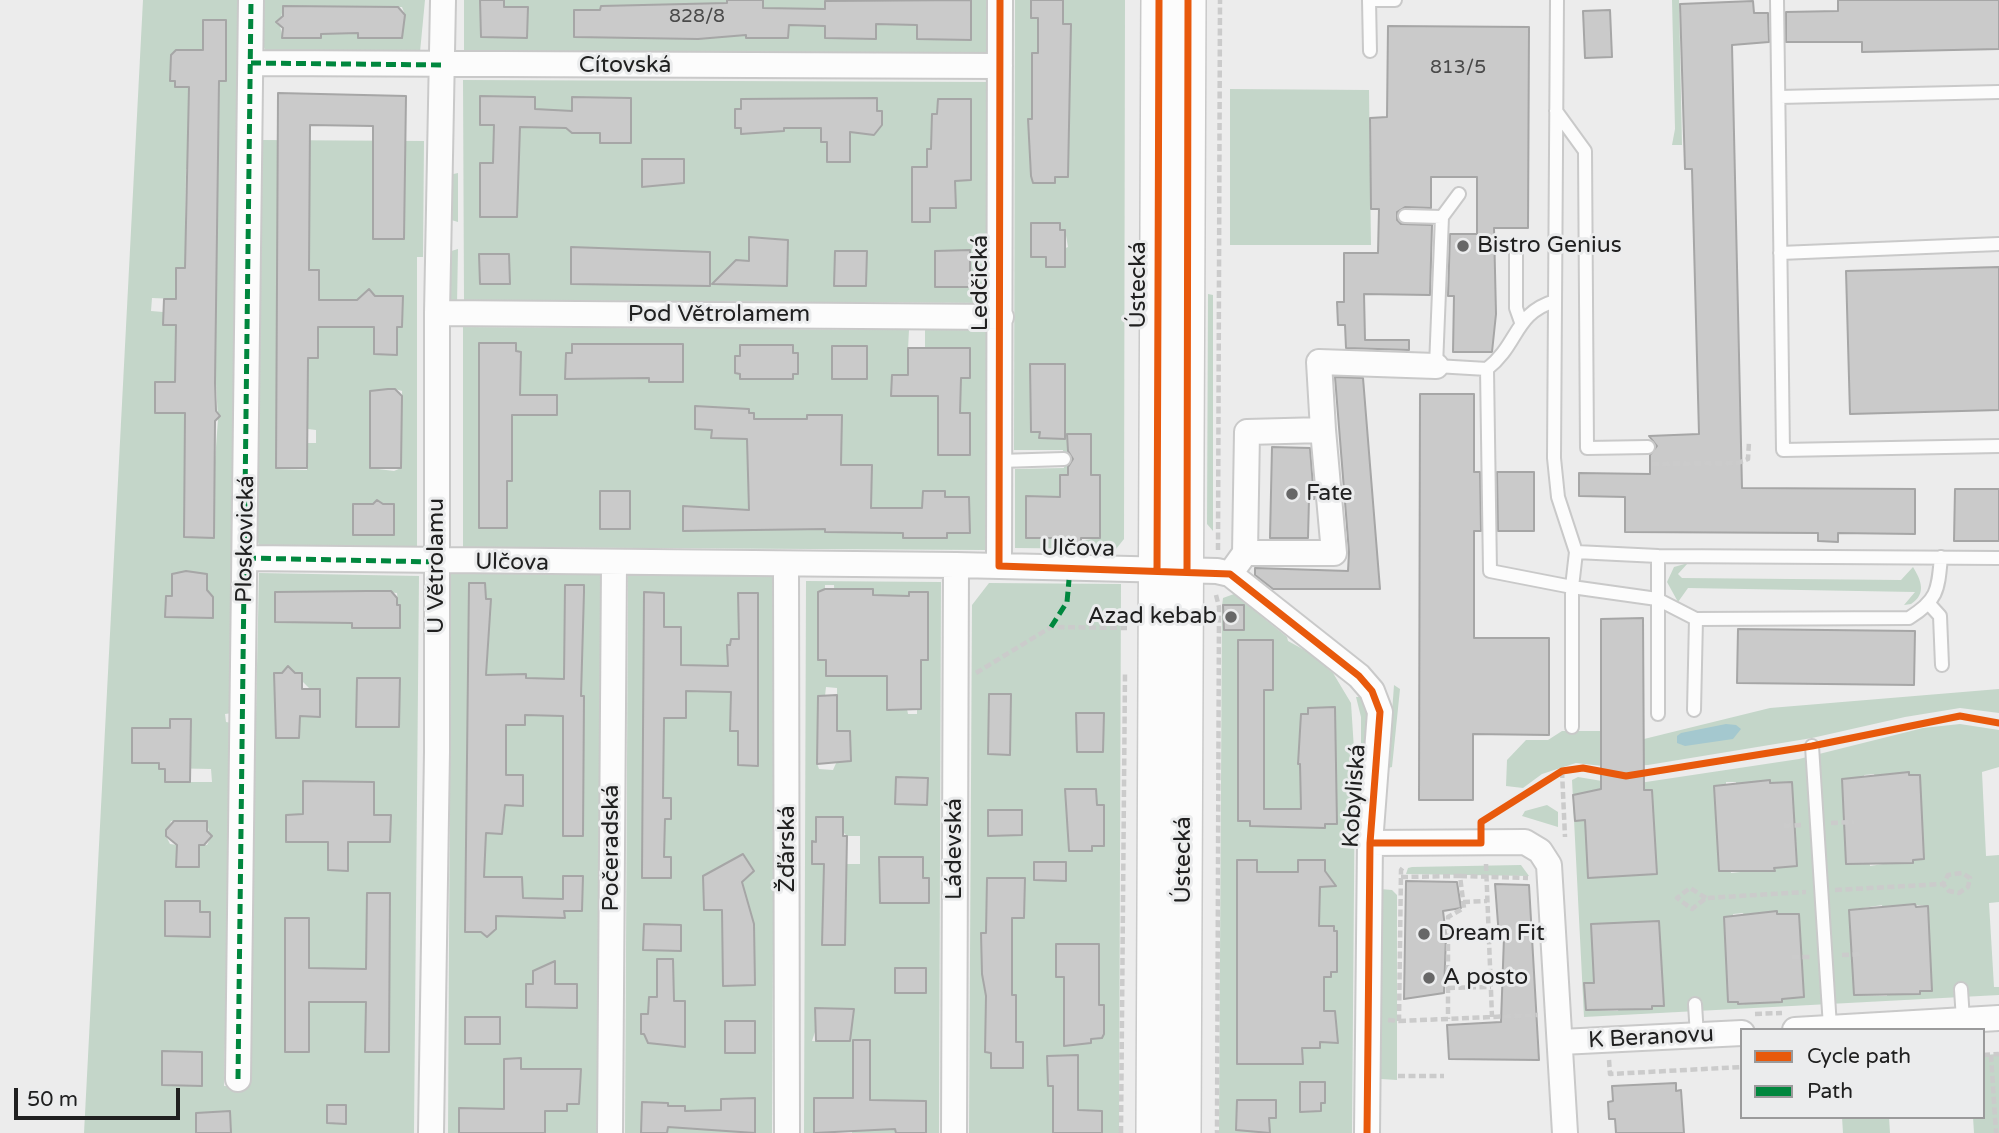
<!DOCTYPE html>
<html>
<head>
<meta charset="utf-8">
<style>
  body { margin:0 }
  #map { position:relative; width:1999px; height:1133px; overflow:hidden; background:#ececec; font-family:"Varela Round",sans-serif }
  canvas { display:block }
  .legend { position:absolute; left:1740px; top:1028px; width:245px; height:91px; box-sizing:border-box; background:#ebeced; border:2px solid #9a9a9b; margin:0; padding:9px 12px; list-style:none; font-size:21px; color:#202020 }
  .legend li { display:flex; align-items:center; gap:14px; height:35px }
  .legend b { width:35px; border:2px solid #9a9a9b }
  .scale { position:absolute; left:14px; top:1088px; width:166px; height:32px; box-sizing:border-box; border:4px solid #202020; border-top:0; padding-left:9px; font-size:21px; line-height:24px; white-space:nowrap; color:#202020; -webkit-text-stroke:5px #ebeced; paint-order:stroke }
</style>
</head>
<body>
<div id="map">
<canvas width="1999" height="1133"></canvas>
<ul class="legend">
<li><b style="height:9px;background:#e8590c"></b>Cycle path</li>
<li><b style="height:9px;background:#00873e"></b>Path</li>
</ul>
<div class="scale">50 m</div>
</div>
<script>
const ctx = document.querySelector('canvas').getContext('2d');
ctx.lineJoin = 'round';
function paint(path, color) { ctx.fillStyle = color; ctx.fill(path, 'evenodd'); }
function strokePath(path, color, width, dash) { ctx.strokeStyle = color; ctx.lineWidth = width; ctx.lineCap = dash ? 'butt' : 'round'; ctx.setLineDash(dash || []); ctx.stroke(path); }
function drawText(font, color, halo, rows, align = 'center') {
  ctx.font = font + ' "Varela Round",sans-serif'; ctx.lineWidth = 6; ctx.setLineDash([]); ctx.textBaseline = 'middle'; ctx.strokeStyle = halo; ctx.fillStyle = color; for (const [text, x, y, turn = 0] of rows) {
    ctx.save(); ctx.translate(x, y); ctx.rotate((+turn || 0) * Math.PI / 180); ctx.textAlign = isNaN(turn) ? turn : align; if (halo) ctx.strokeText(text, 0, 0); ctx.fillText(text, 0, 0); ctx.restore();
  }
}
paint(new Path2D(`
  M143,0H240L232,713L225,714L226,722L232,723L224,1086L248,1087L259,573L419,576L414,1133H231L229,1111L196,1113V1133H84ZM203,20H226V81L170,80L171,55L176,50H203ZM219,104L218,145L188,144V105ZM186,169H218L217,244L185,243ZM177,268L217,269L216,299L180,298L192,325L216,326V356H176V325H163V312L151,311L152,298L176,299ZM155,382L216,383L218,419L215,461L185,460V413L155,412ZM184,489L215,490L214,538L184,537ZM186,571H193L207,590L213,617H165L166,597L172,596ZM368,591L397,593L400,628L365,593ZM275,592L324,622H275ZM289,667L295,673H302V681L310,689H320V716H300L299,738H277L275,673H282ZM357,678H400L399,727H357ZM132,728H161L170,736L160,768L211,769L212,782H166L165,769H159V763H132ZM303,781L373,782L374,815H391L390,842L286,841V815L303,814ZM171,821H207L210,839L207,845H199L176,866L177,845L170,844L166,836ZM390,893V914L367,913V894ZM165,901H200V912L210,913L209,937L165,936ZM286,918L309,919V968L366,969V919H390L386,1002H390L389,1052H365L366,1002H309V1051ZM162,1052H202V1085ZM327,1105H346V1124L327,1123Z
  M262,0H425L420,52L275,54L265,50L261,40ZM283,6L402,7L405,15L401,38H358V33H321V38H283L280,26Z
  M464,0H918L917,39L971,40V1L956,0H988V55L464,53Z
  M1015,0H1031V18H1038V24L1063,0H1125L1124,539L1116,549L1015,548V469L1064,468L1063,450H1014ZM1070,53V87L1032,86V54ZM1067,119V177L1031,176L1028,120ZM1060,224V230H1065L1068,247L1046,257ZM1030,364L1065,365V432H1051L1040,438L1039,432L1031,431ZM1060,475H1100V538L1062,543V538H1026V497H1060Z
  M1672,0H1679L1682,145H1672L1675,129Z
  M463,80L988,82V303L464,300Z
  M1230,89L1369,90L1371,245H1230Z
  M262,140L424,141L423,257H417V548L260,547L256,537ZM279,270H319V300L335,327H318V358ZM372,292L376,296H403L402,326L397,327V355L374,354ZM278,388L308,389V429L316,430V443H307V470L277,469ZM395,389L402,391L401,468L394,471L370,468V391Z
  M458,173V222L448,219L449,175Z
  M458,249L457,304L450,301L448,252Z
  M1208,294L1213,295V531L1207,524Z
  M463,327L909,330L908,349H925V330L987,329V550L463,547Z
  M1688,563L1678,574L1682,578L1901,580L1913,567C1921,580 1927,594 1911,604L1904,605L1915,592L1688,588L1678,602L1667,582L1674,567Z
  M451,574H601L598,1133H448Z
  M628,575H775L772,1133H625Z
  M806,581L941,582L939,1133H926V1101H896L884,1129H895L896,1133H852V1118L814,1099V1133H804ZM825,585H834L837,660H818V592H825ZM909,592H928V660L902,604V596H909ZM849,656L873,657V676H848ZM826,687L837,688V731H850L851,760L837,761L833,770L819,769L817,763L818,696H825ZM921,690V709H917V714H908L907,709L887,691ZM896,777L928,778L927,804H895ZM843,817V832L847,836H860V864H812V842H816ZM886,857H922L923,878H929V903H880V889L885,888ZM823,897L846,898L845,945H823ZM895,969L925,993H895ZM815,1009L853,1013V1021L849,1024L850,1041H812L816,1029ZM854,1040H870V1080L853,1079Z
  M989,583L1121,584L1119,1133H969L972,605Z
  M1234,594L1287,637L1288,641L1308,652L1333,673L1351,703L1355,765L1352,1133H1219L1222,606L1223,598ZM1239,640H1273V690H1247Z
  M1394,685L1400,689L1392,767L1388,768Z
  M1999,689V713L1960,708L1905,717L1812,738L1648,765L1611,767L1576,763L1542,774L1523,788L1506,786L1507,760L1526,740H1548L1562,731H1602L1644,757V739L1770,708Z
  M1356,697H1360L1368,716L1369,750L1361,754V717Z
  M1960,724L1999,730V767L1982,772L1986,856L1999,855V902L1989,903L1994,987H1999V995L1584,1017L1572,780L1578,777L1626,785L1799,759L1923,728ZM1908,772L1909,775H1920L1924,859L1913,860V863L1903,864L1902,861L1870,866L1864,775L1874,774L1875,777ZM1769,780L1770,783H1792L1794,809L1785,839H1796L1797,866L1731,873L1714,786L1726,785V782H1736V785ZM1596,789L1652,790L1657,874L1589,878L1585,820L1575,821L1573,795L1596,793ZM1905,904L1927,906L1932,991H1920V994L1887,993V996L1854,995L1850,910L1882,905V908L1905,907ZM1776,911L1777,914H1799L1801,940L1791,941L1793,971H1803L1804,997L1782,999L1781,1002L1772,1003L1771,1000L1739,1005L1738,1002H1729L1724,918L1733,917V914L1743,913L1744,916ZM1659,921L1664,1006H1652V1009L1619,1008L1618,1011L1586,1010L1584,983H1594L1591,924Z
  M1547,805L1558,812V827L1522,816L1525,811Z
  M1521,865L1529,876L1406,874L1408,868L1412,867Z
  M1380,889L1392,890L1397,895V1080L1381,1079Z
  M1999,1054V1133H1974L1973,1117H1983V1055Z
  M1842,1117H1889L1890,1133H1843Z`), '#c4d6c9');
paint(new Path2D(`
  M1726,724L1736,725L1741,729L1733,739L1685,746L1677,743V736L1681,733Z`), '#a4c8cf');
const building = new Path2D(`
  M480,0H504V7H528L527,38L481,37Z
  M727,0H763V8L825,9V1L971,0V40L917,39V25L876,24V39L825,38V26L789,25L788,38H746V35L698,39L574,37V10H600L601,6L727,3Z
  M1031,0H1063V24H1071L1068,177H1055V183H1033L1031,176L1028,119H1032V53H1038V18H1031Z
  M1838,0H1999V49L1862,52V42H1786V12L1838,11Z
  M1753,1L1754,13H1768L1769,42L1732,45L1742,488L1915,489V534L1838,533V542L1818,541V533L1625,532V497L1579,496V473L1650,474V455L1657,446L1649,436L1699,434L1692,169H1685L1680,4Z
  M283,6L398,7L405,15L402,38H358V33L321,34V38H282L283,28L276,22L283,16Z
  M1610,10L1612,57L1585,58L1583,11Z
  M203,20H226V81H219L215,383L216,411L220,416L215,421L214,538L184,537L185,413H155V382H175L176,325H163L164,299H176V268H185L189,87H175V81H170L171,55L176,50H203Z
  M1388,26L1529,27L1528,228H1494L1496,314L1492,352H1453L1454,296H1448L1450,234H1477V177H1431V208L1405,207L1397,212V220L1401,224L1432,225L1430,295L1364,294L1365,340H1409V350L1346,348L1345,325H1338L1337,302H1344V253H1378L1379,209H1371L1370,118L1387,117Z
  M278,93L406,96L404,239H373V126L310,125L309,270H319V300H357L369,289L375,296H403L402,327H397V355L374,354V327H318V358H308L307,468H276Z
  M480,96L535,97V109L572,111V97L631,98V143H600V133H572L566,128L520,127L517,217H480V163H493L494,125H480Z
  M877,98V111H882V125L874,135L850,132V162H827V142H821V128H784V131L741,134V128H735V109H741V99Z
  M938,99H971V180L955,181L956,208H930V222H912V167H927V149H931L932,114H937Z
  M642,159H684V183L642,187Z
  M1031,223H1060V230H1065V267H1046V257H1031Z
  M749,237L788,240L787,286L712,284L736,260L749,261Z
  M571,247L710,252V286L571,284Z
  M970,250V287H935V251Z
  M835,251H867L866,286H834Z
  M479,254H509L510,284H480Z
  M1999,267V410L1850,414L1846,271Z
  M479,343H516V351L521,352L520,395H557V415H512V481H507V528H479Z
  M572,344H683V382H649V378L565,379L566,353H572Z
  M740,345H793V353H798V374H793V379H740V374L735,373V356H740Z
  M832,346H867V379H832Z
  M908,348H970V378H961L960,413H970V455H938V396H891L892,375H908Z
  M1030,364H1065V439L1039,438L1040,432H1031Z
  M1335,377L1363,378L1380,589H1273L1255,575V568L1348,571L1349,552Z
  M388,389H395L402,396L401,468H370V391Z
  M1420,394H1474V472H1480L1481,531H1474V638H1549V735L1473,734V800H1419Z
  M695,406L749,409V413H754V419H807V415H842L841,465H872L871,508H922L923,491H945V497H969L970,533H947V538H903V533L825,532V529L683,531V506L749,510L747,439L711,438L712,430L695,429Z
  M1067,434H1091V475H1100V538H1081V543H1061L1062,538H1026V496L1060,497V475H1068V467L1073,459L1068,451Z
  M1272,447L1310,448L1314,499H1309L1308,538H1270Z
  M1497,472H1534V531H1498Z
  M1955,489H1999V541H1954Z
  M600,491H630V529H600Z
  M377,500L383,504H394V535H353V504H373Z
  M186,571L207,574V590L213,597V618L165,617L166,596H172V574Z
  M469,583H485L486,599H491L486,675L526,674V678L564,679L565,585H584V592L581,696H584L583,836H563V716L525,715V725H506V775H523V806L505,805L502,834L486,833L484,877H522L523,898L563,899V876H583L582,911H564L565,918L496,916V929L487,937L481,932H465Z
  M825,589H873V595L909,596V592H928V660H921V709L887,710V676H826V660H818V592Z
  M368,591H391L397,598V605H400V628H352V623L275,622V592Z
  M644,592L664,593V627H681V665L728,666L727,645H730L731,639H739L738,593H758V766L738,765V731H730L731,692L686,691V718H664L663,798H671V819H665L664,857H671V878H642V873Z
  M1223,605H1244V630H1224Z
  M1643,618L1644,790H1652L1657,874L1588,878L1585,820L1575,821L1573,795L1601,789V619Z
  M1738,629L1915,631L1914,685L1737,683Z
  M1238,640H1273V690H1264V809H1301L1300,764H1298L1301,714H1308V708L1335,707L1337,824H1325V828L1250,826V821H1238Z
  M288,666L295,673H302V689H320V717L300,716L299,738H276L274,673H282Z
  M357,678H400L399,727H356Z
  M989,694H1011L1010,755L988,754Z
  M837,695V731H850L851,761L817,764L818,696Z
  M1076,713H1104L1103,752H1077Z
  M170,719H191L190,782H165V769H159V763H132V728H170Z
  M1909,772V775H1920L1924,859L1913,860V863L1846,864L1842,779Z
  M896,777L928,778L927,805L895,804Z
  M1770,780V783L1792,782L1797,866L1774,868L1775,871H1719L1714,786Z
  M303,781L374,782V815H391L390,842H348V871L328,870V842H286V815L303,814Z
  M1065,789H1096L1097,805H1104V846H1092V851H1069Z
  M988,810H1022V835L988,836Z
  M816,817H843V836H847L845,945H822L824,864H812V841L816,842Z
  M174,821H207V831L212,836L204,845H199V867H176L177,845L166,836V830Z
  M743,854L754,871L742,882L754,924L755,985L723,986L722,910H704L703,876Z
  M879,857H923V878H929V903H880Z
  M1237,860H1257V872H1298V860H1325V871L1336,886L1320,887L1319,926H1334V931H1337V972H1331V977H1324V1011H1335L1338,1043L1320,1042V1048H1302L1303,1064H1237Z
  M1034,862H1066V881L1034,880Z
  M987,878H1025L1024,918H1012V995H1016V1042H1023V1068H991V1053L985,1052L986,996L982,974L981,933H986Z
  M1406,881L1457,882L1461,908L1443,911L1446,935L1444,993L1404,999Z
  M1495,884L1529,885L1539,1060L1449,1059L1447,1025L1501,1022L1504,937H1499Z
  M367,893H390L389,1052H365L366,1002H309V1052H285V918H309V968L366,969Z
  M165,901H200V912H210V937L165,936Z
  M1915,904L1916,907L1928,906L1932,991H1920V994L1854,995L1849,910Z
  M1777,911V914H1799L1804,997L1782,999V1002L1738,1004V1002H1728L1724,917Z
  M1659,921L1664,1006H1652V1009L1586,1010L1584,983H1594L1591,924Z
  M644,924L681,925V951L643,950Z
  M1056,944H1099V1005H1104V1034L1102,1038L1091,1039V1043L1064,1046V977H1056Z
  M657,959H673L674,1001H685V1047L648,1043L644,1034H641V1014H648L649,997H657Z
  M555,961V984H577V1008L526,1007V984H533V971Z
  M895,968H926V993H895Z
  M815,1008L854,1009L850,1041H816Z
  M465,1017H500V1044H465Z
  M725,1021H755V1053H725Z
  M853,1040H870V1100L926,1101V1133H896L895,1129L814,1133V1098H853Z
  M162,1051L202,1052V1086L162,1085Z
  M1078,1055V1110L1102,1111V1133H1053V1086H1048L1047,1056Z
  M521,1058V1069H581L579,1104H567V1111H545V1133H459V1108L504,1109V1059Z
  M1300,1082H1325V1103H1321V1111L1300,1112Z
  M1676,1083V1091L1681,1090L1684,1133H1616L1615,1119H1609L1608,1102L1613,1101L1612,1086Z
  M755,1098V1133L668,1127L667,1133H641L642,1102L668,1103V1106H685V1111L721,1110V1099Z
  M1237,1100H1276V1118H1269L1270,1133L1236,1130Z
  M327,1105H346V1124L327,1123Z
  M230,1111L231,1133H196V1113Z`);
paint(building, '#cacaca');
strokePath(building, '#a6a6a6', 2);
const lane = new Path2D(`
  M1777,0L1783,450L1999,446
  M1370,51L1369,0H1395
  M1779,97L1999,92
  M1556,111L1585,151L1587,448L1648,447
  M1459,194L1442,217L1436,366L1487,369C1519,344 1514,313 1555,301
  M1405,216L1442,217
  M1516,253V308L1521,322
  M1780,253L1999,244
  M1487,369L1490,571L1572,587L1576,552L1558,497L1554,458L1557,0
  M1000,461L1064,459
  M1576,552L1658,556V714
  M1658,556L1999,558
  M1930,605L1940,616L1942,665
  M1696,619L1909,618C1938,600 1938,590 1941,557
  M1572,727V587L1657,599L1696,619L1694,710
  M1812,746L1830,1027
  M1961,989L1963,1020
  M1695,1004L1697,1036`);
const street = new Path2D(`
  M251,63L1000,66
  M437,313L1001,317
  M1245,553H1334L1323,430
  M246,558L956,565L1217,571L1230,574L1359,676L1372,691L1380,712L1370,843L1367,1133
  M786,564L787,1133
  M999,566L1000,0
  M1230,574L1245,553L1247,432L1323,430L1319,362L1436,366
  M1370,843L1525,842L1540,851L1549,865L1565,1133
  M1795,1030L1999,1018
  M1561,1042L1742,1033
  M238,1079L251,0
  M431,1133L437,752V313L443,0
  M610,1133L614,564
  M954,1133L956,565`);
const secondary = new Path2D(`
  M1154,1133L1159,0
  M1183,1133L1188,0`);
strokePath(lane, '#c9c9c9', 16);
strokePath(street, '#c9c9c9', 28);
strokePath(secondary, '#c9c9c9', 38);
strokePath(new Path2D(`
  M1652,464L1738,463L1748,459L1749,442
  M1218,550L1220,0
  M1216,595L1219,607L1217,1133
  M976,673L1051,627L1127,628
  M1562,771L1565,837
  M1831,823L1854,822
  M1784,826L1801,825
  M1486,864L1492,1017
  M1460,876L1528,878
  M1401,877L1460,876L1464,908L1448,917V1019
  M1835,890L1943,884L1949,891L1959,893L1968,887L1970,878L1962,873L1948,875L1943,884
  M1706,898L1690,888L1677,898L1692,909L1706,898L1806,892
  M1463,902L1487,901
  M1842,955L1862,954
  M1792,957H1812
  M1448,988L1491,987
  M1755,1014L1782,1013
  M1388,1020L1399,1021L1401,870L1404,866
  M1399,1021L1538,1015
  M1983,1055L1999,1054
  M1991,1055L1996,1133
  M1609,1060L1610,1074L1742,1067
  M1398,1076H1444
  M1121,1133L1125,672`), '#cbcbcb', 4.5, [7, 3.5]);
strokePath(lane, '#fcfcfc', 12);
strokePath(street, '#fcfcfc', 24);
strokePath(secondary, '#fcfcfc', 35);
strokePath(new Path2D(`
  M251,63L443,65
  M246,558L436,562
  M1051,627L1067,602L1069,580
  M238,1079L251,0`), '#00873e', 5, [10, 5]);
strokePath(new Path2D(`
  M1000,0L999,566L1230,574L1359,676L1372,691L1380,712L1370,843L1367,1133
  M1157,570L1159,0
  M1187,571L1188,0
  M1370,843H1481V822L1562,771L1583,768L1626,776L1812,746L1960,716L1999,723`), '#e8590c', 7);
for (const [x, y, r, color] of [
  [1463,246,7,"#676767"],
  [1292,494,7,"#676767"],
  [1231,617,7,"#676767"],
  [1424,934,7,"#676767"],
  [1429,978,7,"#676767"]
]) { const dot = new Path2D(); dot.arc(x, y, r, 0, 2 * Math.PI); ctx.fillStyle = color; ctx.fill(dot); strokePath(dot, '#ebeced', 2.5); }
drawText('19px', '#4a4a4a', null, [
  ["828/8",697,17],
  ["813/5",1458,68]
]);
drawText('23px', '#202020', '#ebeced', [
  ["Cítovská",625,66],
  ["Ledčická",981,283,-90],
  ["Ústecká",1139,285,-90],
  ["Pod Větrolamem",719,315],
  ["Ploskovická",246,539,-89],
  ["Ulčova",1078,549,1],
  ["Ulčova",512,563,1],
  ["U Větrolamu",437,566,-90],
  ["Kobyliská",1355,796,-86],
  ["Počeradská",612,848,-90],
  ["Žďárská",788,849,-90],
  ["Ládevská",955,849,-90],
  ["Ústecká",1184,860,-90],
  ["K Beranovu",1651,1038,-3]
]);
drawText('23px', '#202020', '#ebeced', [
  ["Bistro Genius",1477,246],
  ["Fate",1306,494],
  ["Azad kebab",1217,617,"right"],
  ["Dream Fit",1438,934],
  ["A posto",1443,978]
], 'left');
</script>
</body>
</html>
